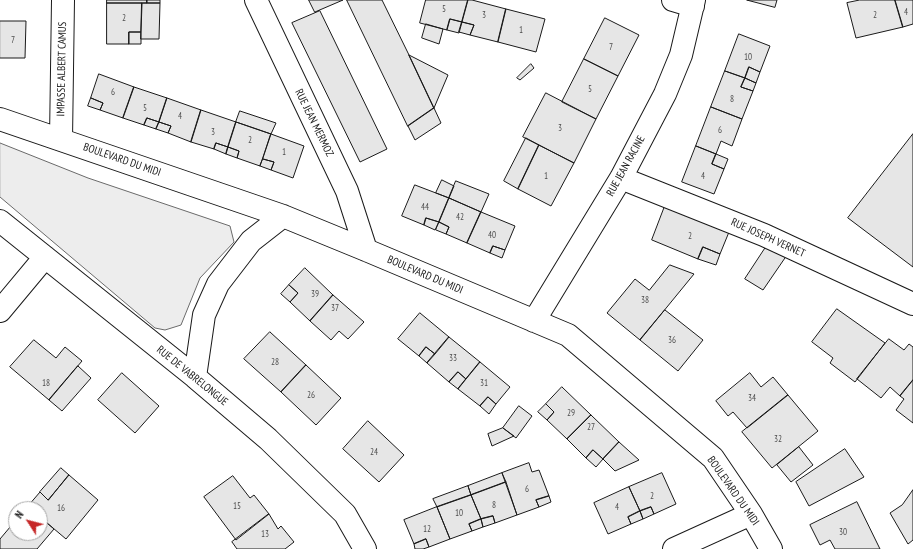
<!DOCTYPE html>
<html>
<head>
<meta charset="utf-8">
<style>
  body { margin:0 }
  #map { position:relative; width:913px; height:549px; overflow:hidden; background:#fff; font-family:"PT Sans Narrow",sans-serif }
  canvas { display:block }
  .north { position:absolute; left:8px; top:501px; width:40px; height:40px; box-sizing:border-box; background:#fff; border:1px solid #a3a3a3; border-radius:50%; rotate:306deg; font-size:11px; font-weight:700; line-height:16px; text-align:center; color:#1a1a1a }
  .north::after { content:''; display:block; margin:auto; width:14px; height:18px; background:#c62828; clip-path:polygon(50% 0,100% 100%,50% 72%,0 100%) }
</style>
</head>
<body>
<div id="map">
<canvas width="913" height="549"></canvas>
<div class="north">N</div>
</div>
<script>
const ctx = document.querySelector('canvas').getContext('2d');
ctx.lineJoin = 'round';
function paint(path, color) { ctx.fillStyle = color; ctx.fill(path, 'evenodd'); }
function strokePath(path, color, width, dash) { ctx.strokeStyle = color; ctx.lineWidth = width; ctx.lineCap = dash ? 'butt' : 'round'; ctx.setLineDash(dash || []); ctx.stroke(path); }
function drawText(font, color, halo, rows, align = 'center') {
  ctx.font = font + ' "PT Sans Narrow",sans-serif'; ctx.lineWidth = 3; ctx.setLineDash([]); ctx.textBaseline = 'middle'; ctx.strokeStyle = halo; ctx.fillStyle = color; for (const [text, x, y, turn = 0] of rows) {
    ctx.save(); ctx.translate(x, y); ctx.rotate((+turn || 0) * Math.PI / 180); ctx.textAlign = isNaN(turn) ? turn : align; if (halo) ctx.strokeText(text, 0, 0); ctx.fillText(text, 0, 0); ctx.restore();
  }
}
const built = new Path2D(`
  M0,143L88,178L230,226L234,242L200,278L181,325L165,330L155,328L0,197Z`);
paint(built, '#ededed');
strokePath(built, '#6a6a6a', 1);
const building = new Path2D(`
  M107,0H147V3H107Z
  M147,0H160V3H147Z
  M309,0H343L315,12Z
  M347,0H382L409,55L434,108L408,126Z
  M426,0H468L462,22L450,19L447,30L420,23Z
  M468,0H472L506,9L498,42L470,35L474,25L462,22Z
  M747,0H777L775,7Z
  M860,0H895L903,27L856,38L847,3Z
  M895,0H913V24L903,27Z
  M107,3H142L141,32H129V44H107Z
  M142,3H160L159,39H141Z
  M506,9L545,19L536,52L498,42Z
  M320,11L387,149L360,162L292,23Z
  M605,18L639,35L618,76L584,59Z
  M450,19L462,22L459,33L447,30Z
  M0,21H26L25,58H0Z
  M462,22L474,25L470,35L459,32Z
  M426,24L443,29L439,44L422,38Z
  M129,32H141V44H129Z
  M739,34L770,46L760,72L749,67L745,78L725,71Z
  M409,55L448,75L434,108Z
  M584,59L618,76L596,119L562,102Z
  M531,64L534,68L520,80L517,78Z
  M749,67L760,72L756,83L745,78Z
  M725,71L745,78L741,87L753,91L742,119L711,107Z
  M99,74L134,87L123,118L100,110L103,103L91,98Z
  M745,78L756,83L753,91L741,87Z
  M134,87L167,98L159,122L147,118L144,125L123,118Z
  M546,93L596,119L574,163L523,137Z
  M91,98L103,103L100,110L88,106Z
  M167,98L201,110L191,142L168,133L171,126L159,122Z
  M711,107L742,119L732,146L721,141L716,154L696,146Z
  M434,108L441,123L415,140L408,126Z
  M201,110L236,122L228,147L216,143L214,149L191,142Z
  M240,111L276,123L271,134L236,122Z
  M147,118L159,122L156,129L144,125Z
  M159,122L171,126L168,133L156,129Z
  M236,122L271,134L260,166L237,158L239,151L228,147Z
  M271,134L304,146L293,178L271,170L274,162L263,159Z
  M913,134V267L848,218Z
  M526,138L539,145L518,189L504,181Z
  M216,143L228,147L226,154L214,149Z
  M539,145L574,163L551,206L518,189Z
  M696,146L716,154L712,164L724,169L714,194L682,182Z
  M228,147L239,151L237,158L226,154Z
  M716,154L728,159L724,169L712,164Z
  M263,159L274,162L271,170L260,166Z
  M442,180L454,186L449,198L436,193Z
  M456,181L489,194L481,212L449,198Z
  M415,185L449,198L439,222L426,218L424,225L402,216Z
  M449,198L481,212L467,243L446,234L449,227L439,222Z
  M665,206L729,232L720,254L703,247L698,259L652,240Z
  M481,212L515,226L505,250L493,246L490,253L467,243Z
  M426,218L439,222L435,230L424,225Z
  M439,222L449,227L446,234L436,230Z
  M493,246L505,250L502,258L490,253Z
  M703,247L720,254L716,265L698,259Z
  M766,247L787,255L763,290L745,279Z
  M670,265L694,274L640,340L607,313L635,279L649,290Z
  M305,268L333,295L310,321L290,302L298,293L289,285Z
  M289,285L298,293L290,302L281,294Z
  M333,295L364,322L348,339L339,331L331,340L310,321Z
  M837,309L885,343L855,382L830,363L833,358L812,342Z
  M665,310L703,340L678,371L640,340Z
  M420,313L449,337L435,354L426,347L419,356L398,339Z
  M270,332L306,365L281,392L244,359Z
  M449,337L480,362L466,379L458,372L449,382L427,363Z
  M889,339L904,350L909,344L913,347V380L900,396L890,387L881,398L857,379Z
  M34,340L56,358L65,347L82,361L49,400L10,367Z
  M426,347L435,354L427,363L419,356Z
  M480,362L510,387L496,404L488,397L480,406L458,389Z
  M306,365L341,398L316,425L281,392Z
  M78,366L91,378L62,411L49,400Z
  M458,372L466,379L458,389L449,382Z
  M122,373L159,406L135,433L98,400Z
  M750,373L761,387L773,377L788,395L747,428L733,412L728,416L716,401Z
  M913,380V423L896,410L904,399L900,396Z
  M562,387L591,415L567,439L547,420L554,412L546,404Z
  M788,395L818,431L772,468L742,432Z
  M488,397L496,404L489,414L480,406Z
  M546,404L554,412L547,420L538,412Z
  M519,406L532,416L516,438L503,428Z
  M591,415L619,442L603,459L593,450L586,458L567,439Z
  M368,421L404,455L379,482L343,449Z
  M503,428L514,436L492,446L488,434Z
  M619,442L639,460L615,471L603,459Z
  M799,447L813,465L791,482L777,465Z
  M845,449L864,477L809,506L796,482Z
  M593,450L603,459L596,467L586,458Z
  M529,463L532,472L539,470L549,496L536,500L539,507L517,515L502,473Z
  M61,468L69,475L48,500L40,492Z
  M502,473L506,482L471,495L468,486Z
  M662,473L676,504L654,514L651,507L640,511L629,487Z
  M69,475L98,500L66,539L40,517V509H31L28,506L40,492L48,500Z
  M233,476L250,498L254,495L269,514L236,540L204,497Z
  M506,482L517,515L495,523L493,516L481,519L471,495Z
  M468,486L471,495L437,507L433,499Z
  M629,487L640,511L628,517L631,524L608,534L594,503Z
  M913,490V540L908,544L890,513L902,505Z
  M471,495L481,519L469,524L472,531L450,539L437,507Z
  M549,496L551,502L539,507L536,500Z
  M857,502L880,549H835L830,540L820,545L810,525Z
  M437,507L450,539L429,547L426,539L414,544L404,520Z
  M651,507L654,514L643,519L640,511Z
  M640,511L643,519L631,524L628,517Z
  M269,514L278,529L281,526L294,542L285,549H237L232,542Z
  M493,516L495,523L483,527L481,519Z
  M40,517L54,529L37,549H0V539L16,520V533H40Z
  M481,519L483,527L472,531L469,524Z
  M426,539L429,547L423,549H415L414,544Z`);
paint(building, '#e6e6e6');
strokePath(building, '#1a1a1a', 1);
const street = new Path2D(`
  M256,0L347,191L366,250
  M673,0L693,6
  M0,119L283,216L366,250L568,335L713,458L751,514L771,549
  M61,139L63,0
  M621,178L764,235L913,304
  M0,221L195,377L268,439L345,514L365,549
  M0,311L45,257
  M534,321L621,178L665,94L681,55L694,0
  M195,377L204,315L218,284L251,241L283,216
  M674,549L751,514`);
strokePath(street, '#1a1a1a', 24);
strokePath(street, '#fff', 22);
drawText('9px', '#4d4d4d', null, [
  ["5",444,9],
  ["4",906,12],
  ["3",484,15],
  ["2",875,15],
  ["2",124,18],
  ["1",521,30],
  ["7",13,40],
  ["7",611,47],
  ["10",748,57],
  ["5",590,89],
  ["6",113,92],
  ["8",732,99],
  ["5",145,108],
  ["4",180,116],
  ["3",560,128],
  ["6",720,130],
  ["3",213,132],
  ["2",250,140],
  ["1",284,152],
  ["1",546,176],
  ["4",703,176],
  ["44",425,207],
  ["42",460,217],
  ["40",492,235],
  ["2",690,236],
  ["39",315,294],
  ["38",645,300],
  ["37",335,308],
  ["36",672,340],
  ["33",453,358],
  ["28",275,362],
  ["18",46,383],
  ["31",484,383],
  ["26",311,395],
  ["34",752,398],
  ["29",571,413],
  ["27",591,427],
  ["32",778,439],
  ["24",374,452],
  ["6",527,489],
  ["2",652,496],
  ["8",494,505],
  ["15",237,506],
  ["4",617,507],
  ["16",61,508],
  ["10",459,513],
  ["12",427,529],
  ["30",843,532],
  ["13",265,534]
]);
drawText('11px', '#1a1a1a', '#fff', [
  ["IMPASSE ALBERT CAMUS",62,69,-89],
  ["RUE JEAN MERMOZ",314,123,64],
  ["BOULEVARD DU MIDI",122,160,19],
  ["RUE JEAN RACINE",626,166,-61],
  ["RUE JOSEPH VERNET",768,238,24],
  ["BOULEVARD DU MIDI",425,275,23],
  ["RUE DE VABRELONGUE",192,376,39],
  ["BOULEVARD DU MIDI",733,491,55]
]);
</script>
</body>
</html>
